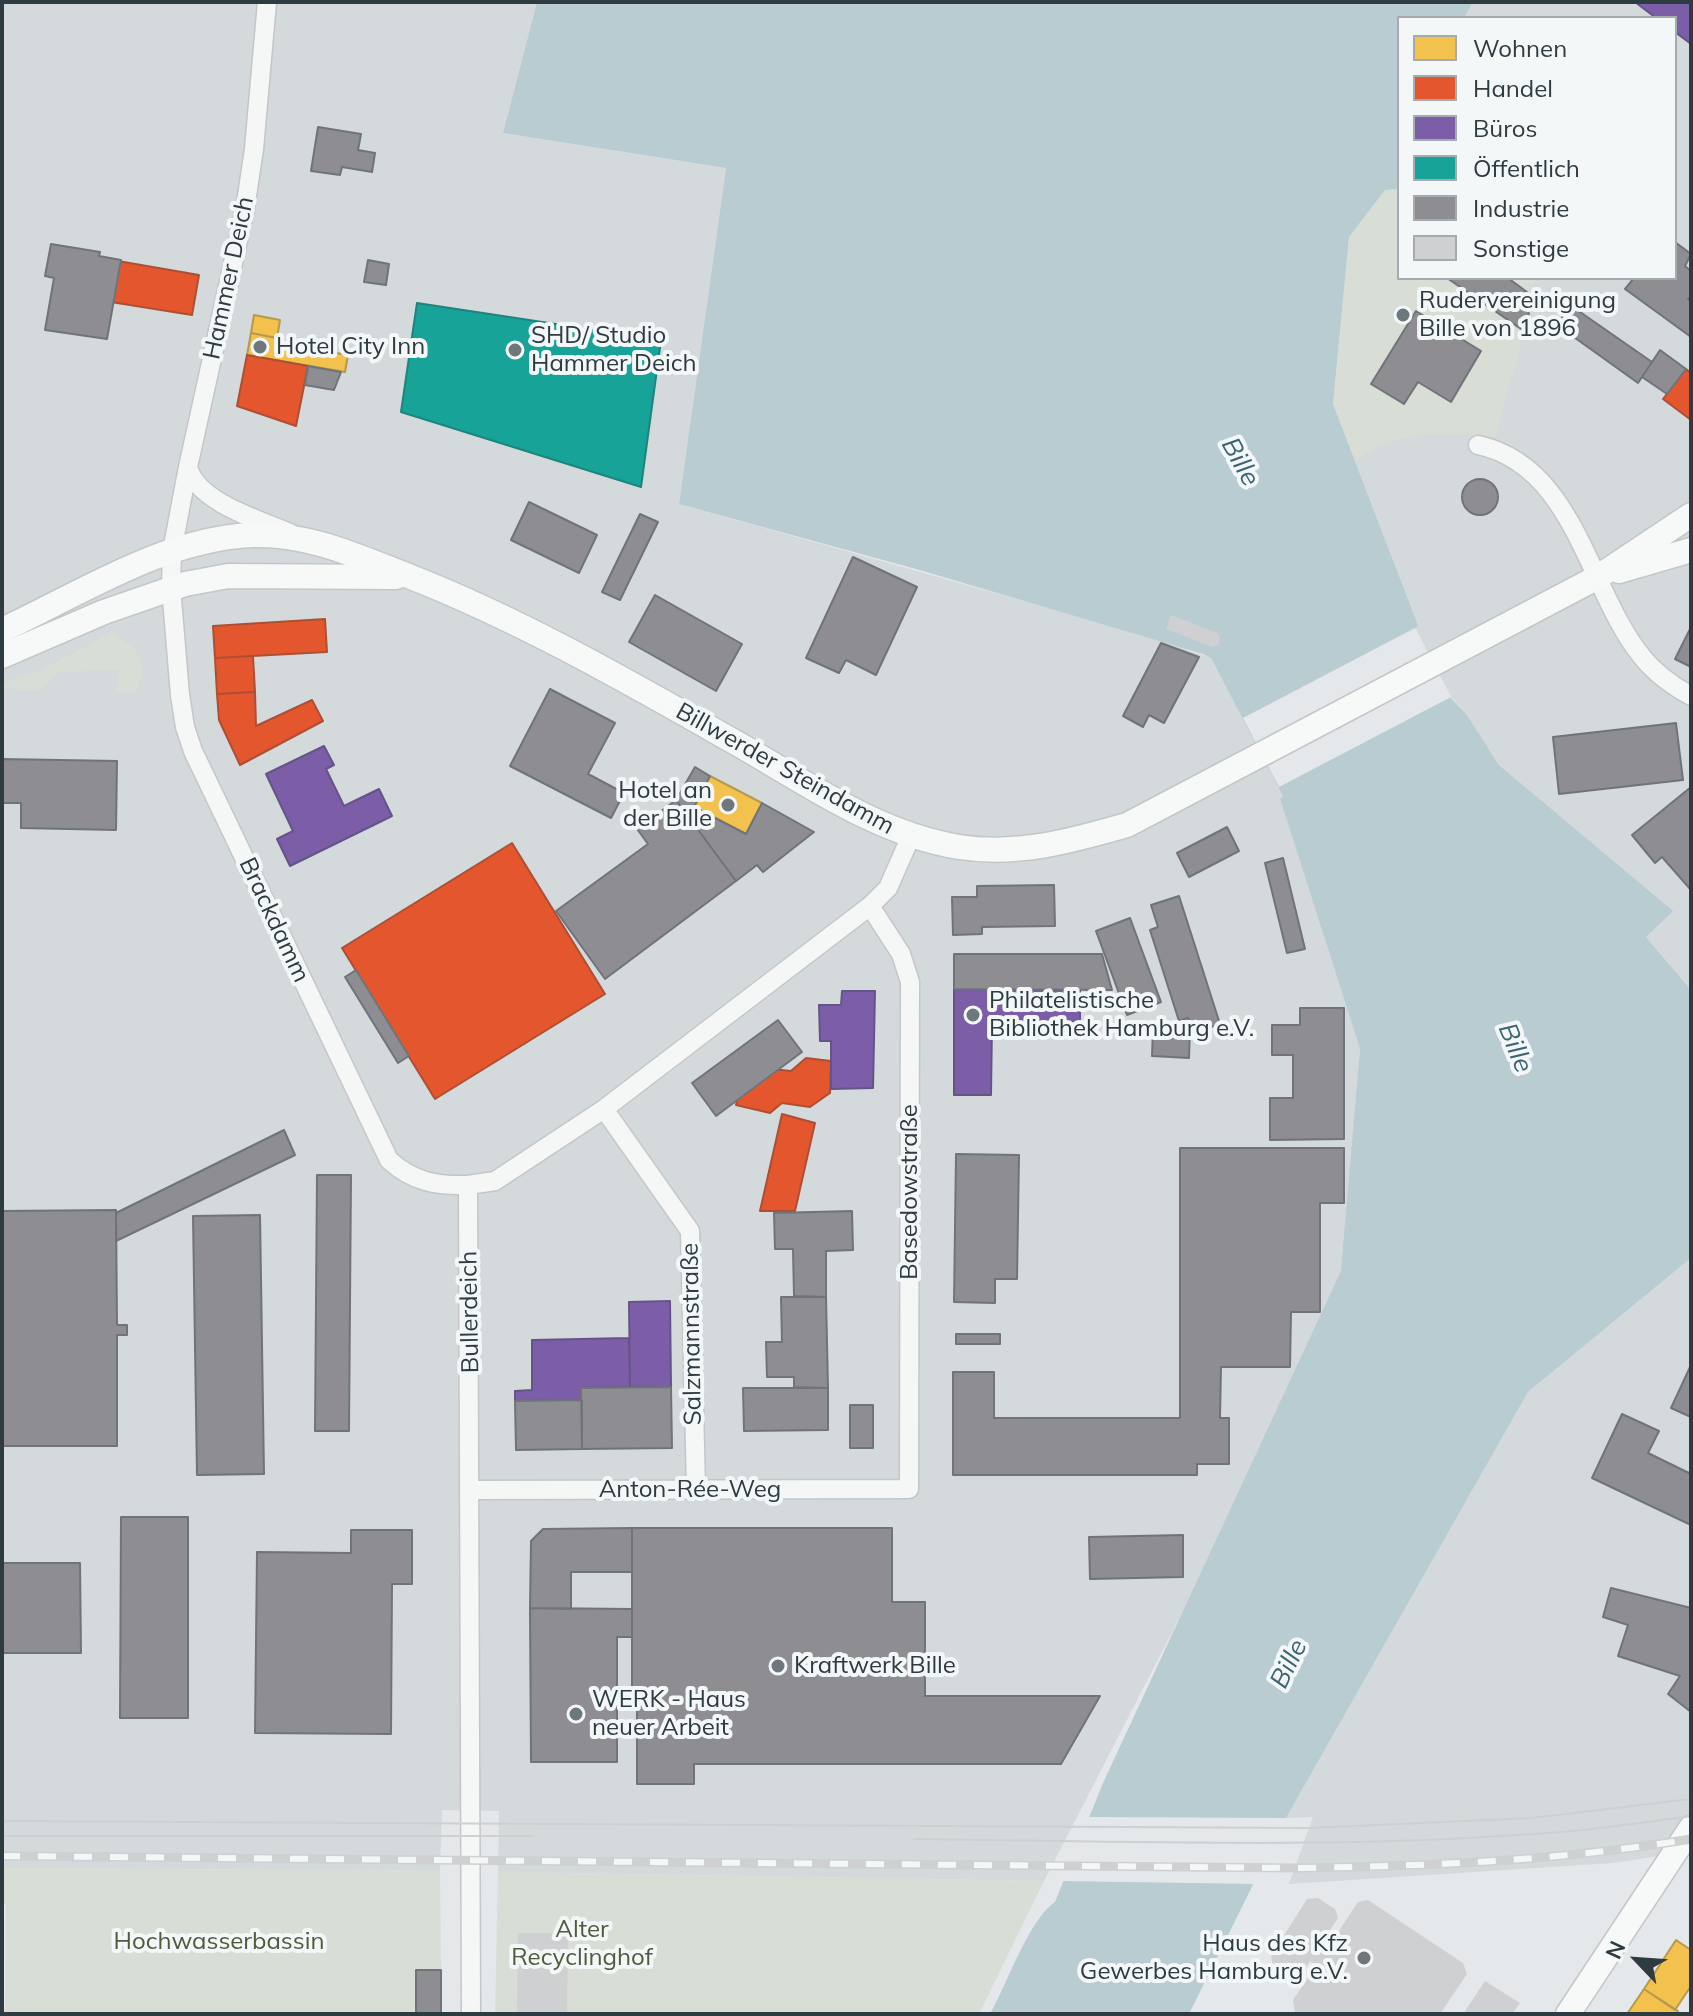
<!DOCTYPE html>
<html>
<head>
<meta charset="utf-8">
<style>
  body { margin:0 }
  #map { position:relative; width:1693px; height:2016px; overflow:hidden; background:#e5e8ea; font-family:Mulish,sans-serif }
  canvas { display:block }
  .frame { position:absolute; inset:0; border:4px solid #2e3b41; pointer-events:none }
  .legend { position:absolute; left:1397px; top:16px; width:280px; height:264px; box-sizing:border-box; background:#f4f7f8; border:2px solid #a5acaf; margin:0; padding:10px 14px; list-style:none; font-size:24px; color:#2e3b41 }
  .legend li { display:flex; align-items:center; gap:16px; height:40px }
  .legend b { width:40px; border:2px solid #a5acaf }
  .north { position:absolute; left:1597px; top:1920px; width:80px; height:80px; -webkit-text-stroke:6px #f4f7f8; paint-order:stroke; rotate:295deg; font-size:22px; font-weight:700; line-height:32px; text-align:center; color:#2e3b41 }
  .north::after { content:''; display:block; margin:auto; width:28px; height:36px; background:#2e3b41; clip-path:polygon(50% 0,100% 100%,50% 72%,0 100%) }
</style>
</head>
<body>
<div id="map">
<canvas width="1693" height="2016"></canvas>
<div class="frame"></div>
<ul class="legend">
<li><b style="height:22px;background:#f2c14e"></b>Wohnen</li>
<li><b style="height:22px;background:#e4572e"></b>Handel</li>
<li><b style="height:22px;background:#7b5ea7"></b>Büros</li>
<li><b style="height:22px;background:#17a398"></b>Öffentlich</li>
<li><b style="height:22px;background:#8d8d92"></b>Industrie</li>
<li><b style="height:22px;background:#ced0d2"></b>Sonstige</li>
</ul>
<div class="north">N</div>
</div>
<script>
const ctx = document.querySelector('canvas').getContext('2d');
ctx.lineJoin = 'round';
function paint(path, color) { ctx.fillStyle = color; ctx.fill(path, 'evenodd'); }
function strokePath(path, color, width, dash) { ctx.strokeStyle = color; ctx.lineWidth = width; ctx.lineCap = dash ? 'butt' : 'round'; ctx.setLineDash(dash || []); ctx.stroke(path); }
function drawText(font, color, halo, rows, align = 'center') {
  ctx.font = font + ' Mulish,sans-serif'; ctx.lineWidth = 8; ctx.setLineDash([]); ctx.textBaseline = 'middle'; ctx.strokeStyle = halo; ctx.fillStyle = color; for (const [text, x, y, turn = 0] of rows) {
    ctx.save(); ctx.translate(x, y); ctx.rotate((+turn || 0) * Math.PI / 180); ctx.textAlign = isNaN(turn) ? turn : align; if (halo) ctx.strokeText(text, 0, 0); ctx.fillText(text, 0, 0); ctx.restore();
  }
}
paint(new Path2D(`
  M2,2H537L503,133L726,168L679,504L1148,636L1211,658L1284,797L1280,799L1360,1049L1342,1271L1184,1609L1044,1881L498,1872L499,1811L442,1810L440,1871L2,1868Z
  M1473,2H1691V990L1646,937L1672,911L1499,765L1467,715L1451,697L1415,628L1418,625L1333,404L1399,189V278H1675V18H1464Z
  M1691,1258V1851L1613,1863L1289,1884L1313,1817L1286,1818L1528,1392Z`), '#d4d9dc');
paint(new Path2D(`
  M1399,189V278H1538L1527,292L1529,317L1521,329L1520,352L1506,394L1496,437C1445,431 1399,430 1355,461L1333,404L1349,237L1385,190Z
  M113,632L135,649L144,671L136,692H117L119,670L58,672L40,691L2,688V683L39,671Z
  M2,1868L440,1871L441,1970H416V2014H5L6,1905L2,1903Z
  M498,1872L1044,1881L979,2014H495Z`), '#d8ddd6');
paint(new Path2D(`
  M537,2H1473L1464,18H1399L1397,165L1399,189L1385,190L1349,237L1333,404L1418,625L1415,629L1450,697L1467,715L1499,765L1673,911L1646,937L1691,990V1258L1528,1392L1286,1818L1189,2014H990C1007,1984 1028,1921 1055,1902L1103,1783L1341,1271L1360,1049L1280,799L1283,796L1211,658L1203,654L923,571L679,504L726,168L503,133Z`), '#b8ccd1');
paint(new Path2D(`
  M1415,628L1451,697L1279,787L1243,718Z
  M1085,1817L1286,1818H1291L1258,1884L1059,1881Z`), '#e5e8ea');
const homes = new Path2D(`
  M254,315L280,320L277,338L251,333Z
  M251,333L277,338L276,346L291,349V345L348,355L345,372L247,355Z
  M710,776L762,803L746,834L694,807Z
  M1676,1940L1691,1950V1986L1675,2010L1644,1989Z
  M1644,1989L1678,2011L1676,2014H1627Z`);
paint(homes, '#f2c14e');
strokePath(homes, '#b7994a', 2);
const shops = new Path2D(`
  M118,261L199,275L192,315L111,302Z
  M247,355L308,366L296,426L237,406Z
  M1686,369L1691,373V420L1663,399Z
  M325,619L327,652L215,658L213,626Z
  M253,656L255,692L217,694L215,658Z
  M255,692L256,726L312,700L323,721L240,765L219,720L217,694Z
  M512,843L605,994L435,1099L342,948Z
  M806,1058L831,1061L830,1093L810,1107L782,1103L770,1113L736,1105L739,1092L772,1069L791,1071Z
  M782,1114L815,1123L795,1211H760Z`);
paint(shops, '#e4572e');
strokePath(shops, '#ad4f34', 2);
const offices = new Path2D(`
  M1635,2H1691V44L1675,32V18H1656Z
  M324,746L334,765L326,769L344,806L379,789L392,816L290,866L277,839L293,831L266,774Z
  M954,989L1080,990V1022H992L991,1095H954Z
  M842,991H875L873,1088L831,1089V1041H820L819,1005H841Z
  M670,1301L671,1387H630L629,1302Z
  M629,1338L630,1387L581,1388L582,1400L515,1401V1391L532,1390V1340Z`);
paint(offices, '#7b5ea7');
strokePath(offices, '#645488', 2);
const public = new Path2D(`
  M417,303L661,340L641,487L401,412Z`);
paint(public, '#17a398');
strokePath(public, '#1e847e', 2);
const industry = new Path2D(`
  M318,127L361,134L358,150L375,153L372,172L342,167L340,175L311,171Z
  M1675,242L1691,254L1685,266L1691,271V296L1688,299L1691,302V337L1625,289L1634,278H1675Z
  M51,244L100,252L99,256L121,260L107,339L45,330L54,278L45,276Z
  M368,260L389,264L386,285L364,282Z
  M1447,278H1508L1527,292L1529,317L1521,329Z
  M1570,305L1652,362L1638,383L1557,325Z
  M1416,311L1481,351L1451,402L1418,382L1404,404L1371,384Z
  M1660,350L1686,369L1667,394L1642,377Z
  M308,366L341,372L334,390L305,385Z
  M1462 497a18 18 0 1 1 36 0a18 18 0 1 1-36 0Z
  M529,502L597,535L579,573L511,540Z
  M640,514L658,522L620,600L602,592Z
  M853,557L917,587L876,675L846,660L839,673L806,658Z
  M655,595L742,644L716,691L629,642Z
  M1691,627V667L1675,659Z
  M1161,643L1199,657L1164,723L1149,715L1143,727L1123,716Z
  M550,689L615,723L588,774L624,793L611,818L510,766Z
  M1676,723L1683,780L1559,794L1553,737Z
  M2,759L117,761L116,830L21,828V803H2Z
  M695,767L710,776L694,807L746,834L762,803L814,832L763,872L757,865L736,881L676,800Z
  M1691,787V890L1662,857L1655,863L1632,835Z
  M676,800L736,881L605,979L556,911L648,844L637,829Z
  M1227,827L1239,851L1189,877L1177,853Z
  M1283,858L1305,949L1287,953L1265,863Z
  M1054,885L1055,926L982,927V934L953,935L952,897H977V886Z
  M1179,896L1220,1024L1193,1033L1188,1018L1179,1021L1150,930L1158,927L1151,905Z
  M1130,918L1161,1002L1127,1015L1096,931Z
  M954,954H1102L1112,990L954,989Z
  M356,970L409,1056L398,1063L345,977Z
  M1300,1008H1344V1139L1270,1140V1098H1293V1055H1272V1025H1300Z
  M778,1020L802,1052L716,1116L692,1083Z
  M1153,1028L1190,1029L1189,1058L1152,1056Z
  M284,1130L295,1155L116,1241V1213Z
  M1180,1148H1344V1203H1320V1312H1291L1290,1367H1221L1220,1418H1229V1464H1197V1475H953V1372H994V1418H1180Z
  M956,1154L1019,1155L1017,1279H995V1303L954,1302Z
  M317,1175H351L349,1431H315Z
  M116,1210L117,1325H127V1335H117V1446H2V1211Z
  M852,1211L853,1250L826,1251V1297L794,1296L793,1249H775L774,1213Z
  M260,1215L264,1474L197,1475L193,1216Z
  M781,1297H826L828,1388L794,1387V1377H767L766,1342H782Z
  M956,1334H1000V1344H956Z
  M1691,1365V1417L1671,1408Z
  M671,1387L672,1448L582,1449L581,1388Z
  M743,1388H828V1430L744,1431Z
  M582,1400V1449L516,1450L515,1401Z
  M850,1405H873V1448H850Z
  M1622,1414L1659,1431L1648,1453L1691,1474V1525L1592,1478Z
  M121,1517H188V1718H120Z
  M632,1528H892V1602H925V1696H1100L1061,1764H694V1784H637V1700H632Z
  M632,1528V1572H571V1609L530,1608L531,1541L543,1529Z
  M351,1530H412V1584H392L391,1734L255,1733L257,1552L351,1553Z
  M1183,1535V1577L1090,1579L1089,1537Z
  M2,1563H80L81,1653H2Z
  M1611,1588L1691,1608V1712L1668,1694L1680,1676L1618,1656L1628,1625L1603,1617Z
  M530,1608L632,1609V1637H617V1762H531Z
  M416,1970H441V2014H416Z`);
paint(industry, '#8d8d92');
strokePath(industry, '#70747a', 2);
paint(new Path2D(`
  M1171,615L1218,633L1220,638L1218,645L1212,647L1166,629Z
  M1318,1898L1335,1909L1338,1918L1326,1936L1333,1940L1358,1902L1368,1900L1463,1963L1467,1974L1440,2014H1298L1295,2012L1293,2000L1317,1965L1310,1961L1300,1977H1289L1273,1966L1271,1956L1307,1899Z
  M518,1933H568L567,2014H517Z
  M1485,1981L1520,2003L1512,2014H1463Z`), '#ced0d2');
const street = new Path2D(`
  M267,2L254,149L245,209L188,467L172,551L171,587L180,695L185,727L193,751L389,1160C413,1182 437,1186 468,1185
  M1478,445C1576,466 1588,592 1643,658C1656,674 1673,686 1691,696
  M188,467C197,502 259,520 290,533
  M604,1109L690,1231L696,1490
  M471,1490L909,1489L910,982L901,954L870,906
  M471,2014L468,1185L495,1181L604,1109L870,906L888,888L911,836`);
const secondary = new Path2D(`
  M1619,571L1691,550
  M2,630C82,593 163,539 252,535C309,533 359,557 411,577C525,622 632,684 738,744C808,784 878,834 959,847C1018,856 1071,841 1127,825L1598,577L1691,515
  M2,656L104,612L185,584L228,576L396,577
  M1568,2014L1691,1828`);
strokePath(street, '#c4c6c8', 21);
strokePath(secondary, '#c4c6c8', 27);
strokePath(street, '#f5f6f6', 18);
strokePath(secondary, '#f7f8f8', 24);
strokePath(new Path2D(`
  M2,1821L1309,1828L1532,1818L1691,1799
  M2,1836H534
  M914,1839C1120,1841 1328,1849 1534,1834C1587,1831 1639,1823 1691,1816`), '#ced0d1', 2);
const rail = new Path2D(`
  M2,1856L1295,1868C1430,1866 1557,1861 1691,1839`);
strokePath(rail, '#ced0d1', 9);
strokePath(rail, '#f4f7f8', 6, [18]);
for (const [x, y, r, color] of [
  [1403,315,8,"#6e787c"],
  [260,347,8,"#6e787c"],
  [515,350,8,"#6e787c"],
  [728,805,8,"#6e787c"],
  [973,1015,8,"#6e787c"],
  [778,1666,8,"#6e787c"],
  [576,1714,8,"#6e787c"],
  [1364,1958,8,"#6e787c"]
]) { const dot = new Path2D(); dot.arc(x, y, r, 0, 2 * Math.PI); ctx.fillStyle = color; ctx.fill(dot); strokePath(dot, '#f4f7f8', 3); }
drawText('24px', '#2e3b41', '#f4f7f8', [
  ["Hammer Deich",229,278,-78],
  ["Billwerder Steindamm",785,769,29],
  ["Brackdamm",274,920,65],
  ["Basedowstraße",910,1192,-90],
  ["Bullerdeich",470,1312,-91],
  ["Salzmannstraße",692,1334,-91],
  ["Anton-Rée-Weg",690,1490]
]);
drawText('24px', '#2e3b41', '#f4f7f8', [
  ["Rudervereinigung",1419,301],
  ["Bille von 1896",1419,329],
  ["SHD/ Studio",531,336],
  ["Hammer Deich",531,364],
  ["Hotel City Inn",276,347],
  ["Hotel an",712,791,"right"],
  ["der Bille",712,819,"right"],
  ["Philatelistische",989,1001],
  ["Bibliothek Hamburg e.V.",989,1029],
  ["Kraftwerk Bille",794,1666],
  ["WERK - Haus",592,1700],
  ["neuer Arbeit",592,1728],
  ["Haus des Kfz",1348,1944,"right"],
  ["Gewerbes Hamburg e.V.",1348,1972,"right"]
], 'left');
drawText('24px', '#4d5c3c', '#f4f7f8', [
  ["Alter",582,1930],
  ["Recyclinghof",582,1958],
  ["Hochwasserbassin",219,1942]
]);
drawText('italic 26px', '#3c6571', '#f4f7f8', [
  ["Bille",1240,462,61],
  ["Bille",1515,1048,68],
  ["Bille",1289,1664,-64]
]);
</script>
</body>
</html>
